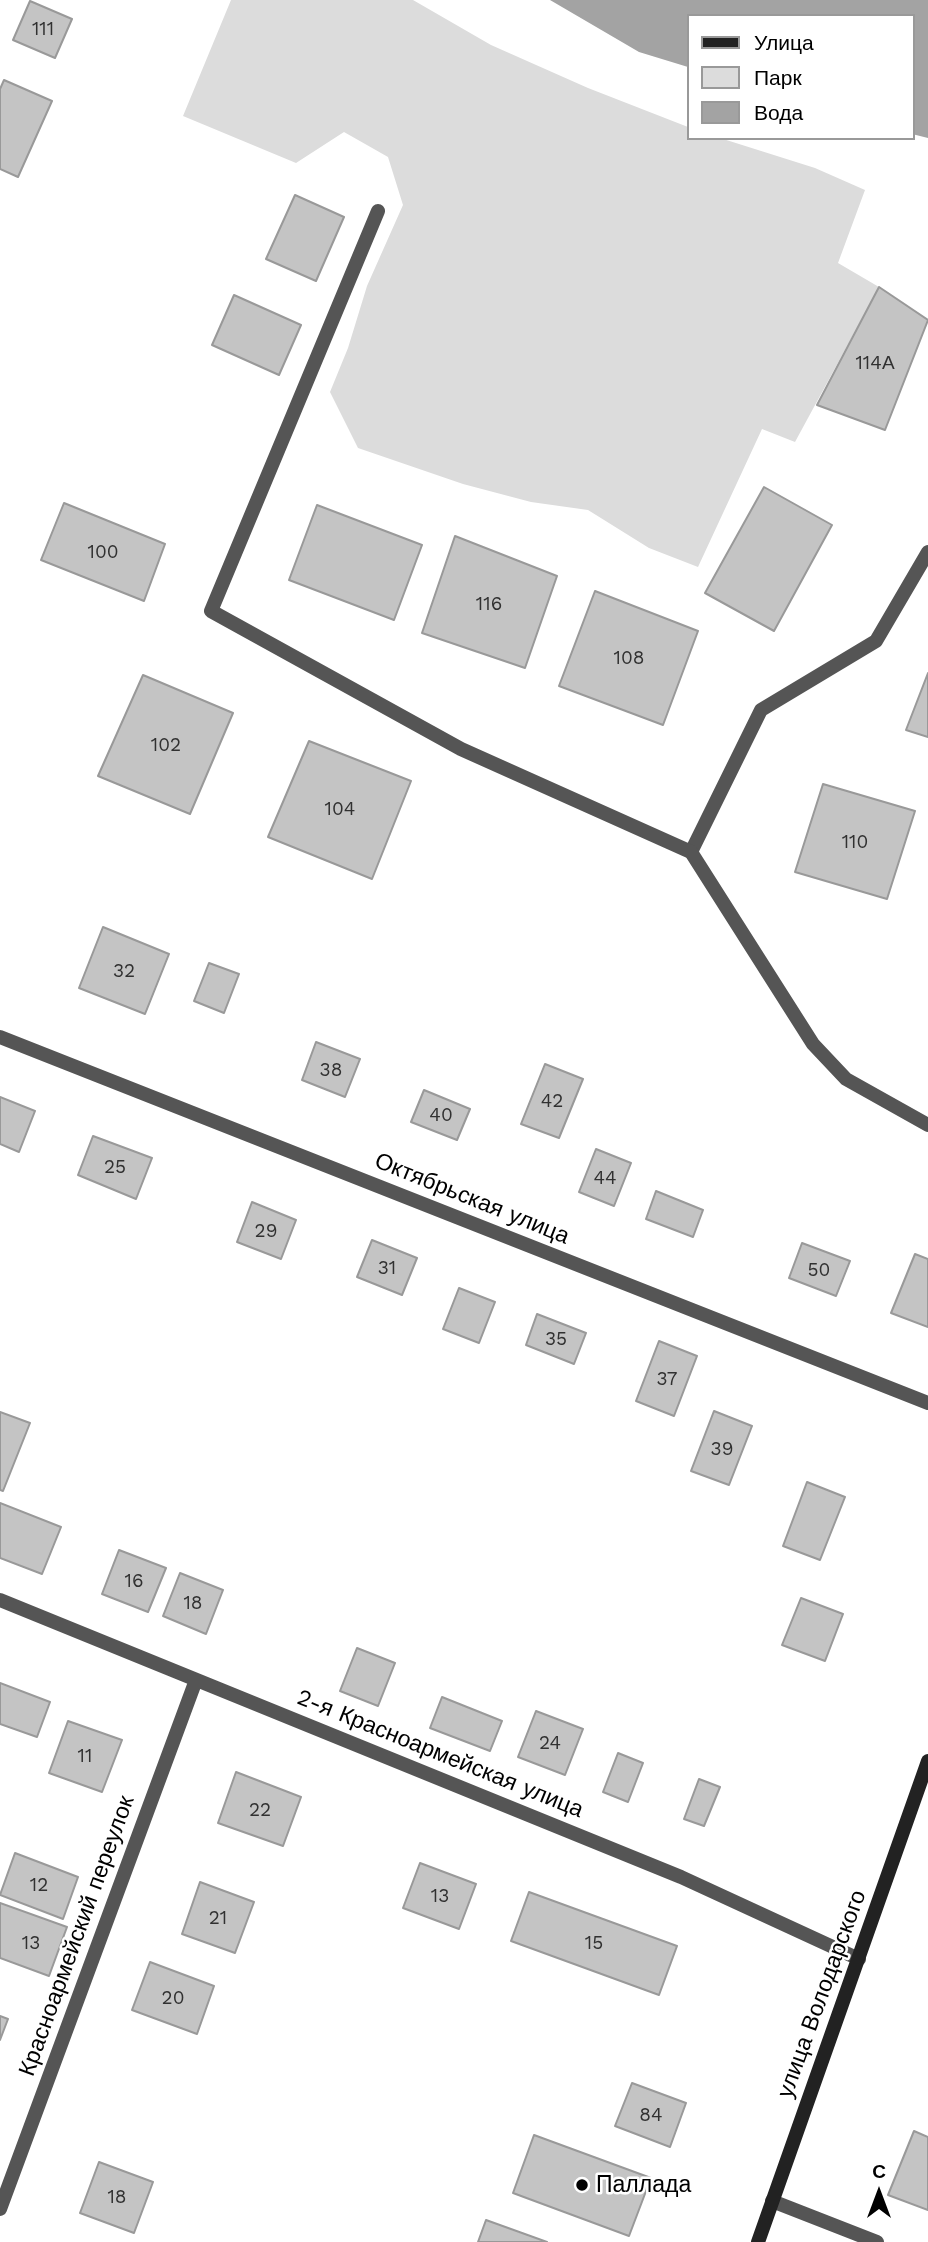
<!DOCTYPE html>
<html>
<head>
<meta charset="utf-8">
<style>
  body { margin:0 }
  #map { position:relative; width:928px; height:2242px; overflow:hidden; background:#fff; font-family:"Work Sans",sans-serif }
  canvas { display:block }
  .legend { position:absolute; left:687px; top:14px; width:228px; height:126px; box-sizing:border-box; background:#fff; border:2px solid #999; margin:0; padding:9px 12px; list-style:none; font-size:21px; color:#000 }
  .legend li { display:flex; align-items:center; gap:14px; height:35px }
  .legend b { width:35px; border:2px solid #999 }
  .north { position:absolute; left:844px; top:2158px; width:70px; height:70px; -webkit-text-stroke:5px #fff; paint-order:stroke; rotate:0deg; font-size:19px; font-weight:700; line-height:28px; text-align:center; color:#000 }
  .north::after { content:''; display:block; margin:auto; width:24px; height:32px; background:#000; clip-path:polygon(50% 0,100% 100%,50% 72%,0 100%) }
</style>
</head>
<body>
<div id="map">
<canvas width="928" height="2242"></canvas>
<ul class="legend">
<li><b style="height:9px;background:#222"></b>Улица</li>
<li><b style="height:19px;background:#dcdcdc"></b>Парк</li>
<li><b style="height:19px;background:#a3a3a3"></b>Вода</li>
</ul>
<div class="north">С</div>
</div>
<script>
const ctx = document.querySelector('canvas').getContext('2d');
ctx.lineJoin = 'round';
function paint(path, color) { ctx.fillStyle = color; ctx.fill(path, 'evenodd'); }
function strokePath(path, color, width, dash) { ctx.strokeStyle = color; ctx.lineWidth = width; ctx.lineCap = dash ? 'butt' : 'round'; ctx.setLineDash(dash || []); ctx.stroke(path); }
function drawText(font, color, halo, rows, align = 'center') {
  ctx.font = font + ' "Work Sans",sans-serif'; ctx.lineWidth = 5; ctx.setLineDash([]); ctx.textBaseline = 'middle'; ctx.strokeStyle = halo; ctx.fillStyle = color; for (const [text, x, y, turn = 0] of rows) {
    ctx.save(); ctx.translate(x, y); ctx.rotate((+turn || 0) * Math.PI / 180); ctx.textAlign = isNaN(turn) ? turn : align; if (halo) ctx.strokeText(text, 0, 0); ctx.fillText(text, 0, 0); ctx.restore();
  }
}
paint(new Path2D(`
  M231,0H413L491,45L588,88L688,127V138H720L815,168L865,190L838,263L879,287L795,442L762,429L698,567L649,548L588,510L531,502L463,484L358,448L330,392L348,348L367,286L403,205L388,157L344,132L296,163L183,116Z`), '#dcdcdc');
paint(new Path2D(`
  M550,0H928V138L912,134V16H688V67L639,52Z`), '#a3a3a3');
const building = new Path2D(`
  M30,1L72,19L55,58L13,40Z
  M4,80L52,101L18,177L0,169V89Z
  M295,195L344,217L316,281L266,259Z
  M879,287L928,320L885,430L817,405Z
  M234,295L301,325L279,375L212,345Z
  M764,487L832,525L774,631L705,593Z
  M64,503L165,544L144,601L41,560Z
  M317,505L422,545L394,620L289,580Z
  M455,536L557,576L525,668L422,633Z
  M595,591L698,631L663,725L559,686Z
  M928,673V737L906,730Z
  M143,675L233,713L190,814L98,776Z
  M309,741L411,781L372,879L268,837Z
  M823,784L915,811L887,899L795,872Z
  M103,927L169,954L145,1014L79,988Z
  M209,963L239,974L224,1013L194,1001Z
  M316,1042L360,1059L345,1097L302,1080Z
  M545,1064L583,1079L559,1138L521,1124Z
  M424,1090L470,1109L457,1140L411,1122Z
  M0,1097L35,1111L19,1152L0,1144Z
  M93,1136L152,1158L136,1199L78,1175Z
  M596,1149L631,1163L614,1206L579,1192Z
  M656,1191L703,1210L693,1237L646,1219Z
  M252,1202L296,1220L281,1259L237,1242Z
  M372,1240L417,1258L402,1295L357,1277Z
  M802,1243L850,1261L836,1296L789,1278Z
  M915,1254L928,1259V1327L891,1313Z
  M459,1288L495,1302L479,1343L443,1329Z
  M537,1314L586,1333L574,1364L526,1345Z
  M659,1341L697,1356L674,1416L636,1401Z
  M714,1411L752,1426L729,1485L691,1471Z
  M0,1412L30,1423L3,1491L0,1490Z
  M807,1482L845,1497L820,1560L783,1546Z
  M0,1503L61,1527L42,1574L0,1558Z
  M119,1550L166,1568L148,1612L102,1594Z
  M180,1573L223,1590L206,1634L163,1616Z
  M801,1598L843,1614L825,1661L782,1645Z
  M357,1648L395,1663L378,1706L340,1691Z
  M0,1683L50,1702L37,1737L0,1724Z
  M442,1697L502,1721L490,1751L430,1728Z
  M536,1711L583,1729L565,1775L518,1757Z
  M68,1721L122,1740L102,1792L49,1773Z
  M618,1753L643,1763L628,1802L603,1792Z
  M236,1772L301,1797L283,1846L218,1823Z
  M699,1779L720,1787L704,1826L684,1819Z
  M15,1853L78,1877L63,1919L0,1895Z
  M420,1863L476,1884L459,1929L403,1908Z
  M200,1882L254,1902L235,1953L182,1934Z
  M529,1892L677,1946L659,1995L511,1941Z
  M0,1903L67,1927L49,1976L0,1958Z
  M150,1962L214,1986L197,2034L132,2010Z
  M0,2016L8,2019L0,2040Z
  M632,2083L686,2103L670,2147L615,2126Z
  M914,2131L928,2137V2210L888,2195Z
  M534,2135L651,2178L629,2236L513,2193Z
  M99,2162L153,2182L134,2233L80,2213Z
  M486,2220L547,2242H478Z`);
paint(building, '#c4c4c4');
strokePath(building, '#999', 2);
strokePath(new Path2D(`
  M691,852L761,710L876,641L928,552`), '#555', 14);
strokePath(new Path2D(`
  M378,211L211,611L461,749L691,852L813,1044L846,1079L928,1125
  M0,1600L681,1877L859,1959
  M772,2201L877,2242
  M0,2209L196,1680`), '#555', 14);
strokePath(new Path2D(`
  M0,1037L928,1403`), '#555', 14);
strokePath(new Path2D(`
  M758,2242L928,1761`), '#222', 14);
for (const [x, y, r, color] of [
  [582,2185,7,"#000"]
]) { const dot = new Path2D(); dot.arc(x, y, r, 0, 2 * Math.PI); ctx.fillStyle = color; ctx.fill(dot); strokePath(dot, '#fff', 2.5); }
drawText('19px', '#313131', null, [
  ["111",43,29],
  ["114А",875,363],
  ["100",103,552],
  ["116",489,604],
  ["108",629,658],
  ["102",166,745],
  ["104",340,809],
  ["110",855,842],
  ["32",124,971],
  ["38",331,1070],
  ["42",552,1101],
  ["40",441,1115],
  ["25",115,1167],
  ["44",605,1178],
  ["29",266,1231],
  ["31",387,1268],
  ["50",819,1270],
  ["35",556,1339],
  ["37",667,1379],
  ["39",722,1449],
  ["16",134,1581],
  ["18",193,1603],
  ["24",550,1743],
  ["11",85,1756],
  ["22",260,1810],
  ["12",39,1885],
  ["13",440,1896],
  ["21",218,1918],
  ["13",31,1943],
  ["15",594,1943],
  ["20",173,1998],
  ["84",651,2115],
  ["18",117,2197]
]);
drawText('23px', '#000', '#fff', [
  ["Октябрьская улица",472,1199,22],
  ["2-я Красноармейская улица",440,1754,22],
  ["Красноармейский переулок",77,1936,-70],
  ["улица Володарского",822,1994,-70]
]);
drawText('23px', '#000', '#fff', [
  ["Паллада",596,2185]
], 'left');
</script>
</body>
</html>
